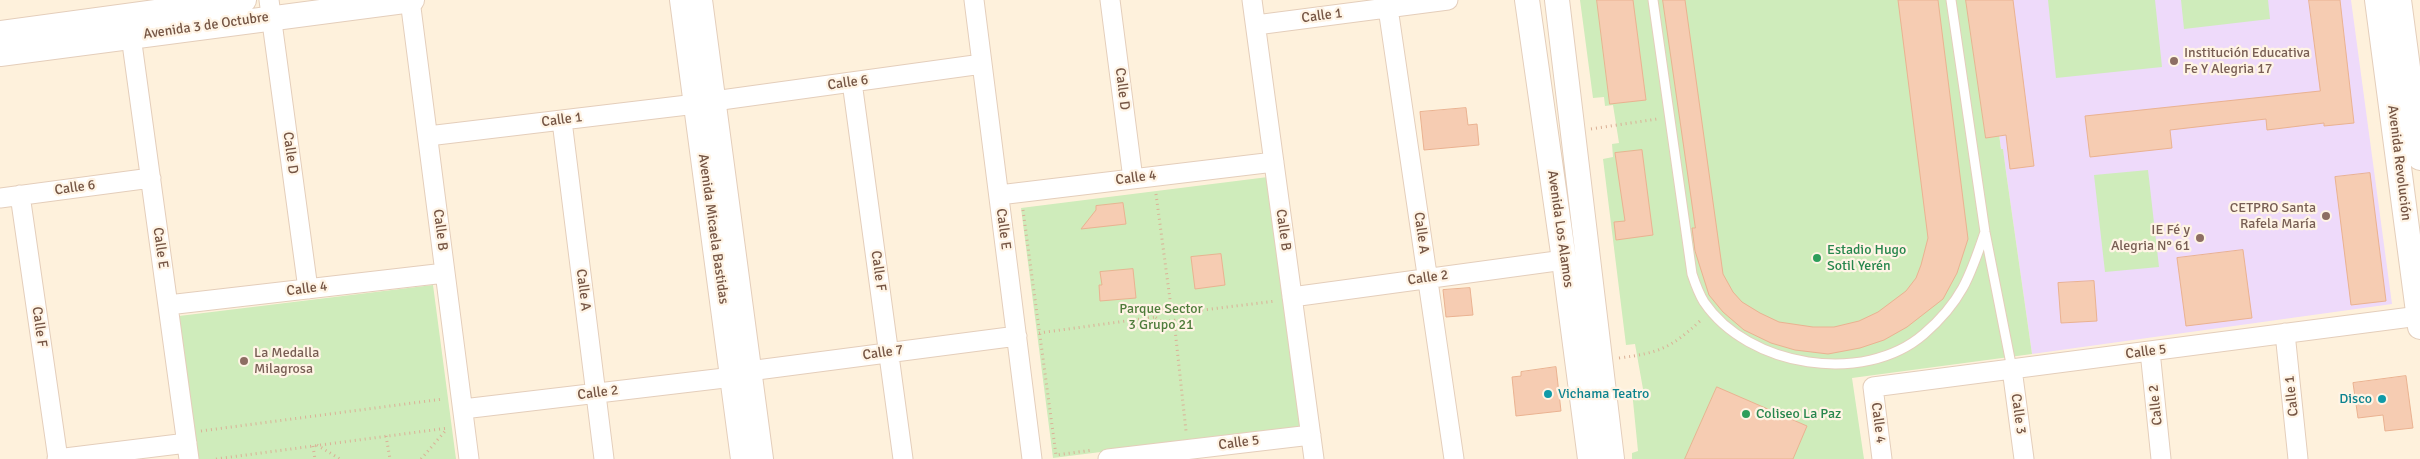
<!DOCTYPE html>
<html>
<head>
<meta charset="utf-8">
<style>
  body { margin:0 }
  canvas { display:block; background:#fef1dc }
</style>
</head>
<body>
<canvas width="2420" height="459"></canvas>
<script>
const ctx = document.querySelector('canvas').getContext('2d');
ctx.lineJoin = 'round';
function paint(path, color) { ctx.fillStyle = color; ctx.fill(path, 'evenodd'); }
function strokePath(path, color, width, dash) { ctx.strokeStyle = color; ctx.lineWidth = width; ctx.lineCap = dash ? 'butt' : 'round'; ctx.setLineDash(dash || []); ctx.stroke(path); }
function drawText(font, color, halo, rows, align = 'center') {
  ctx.font = font + ' Signika,sans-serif'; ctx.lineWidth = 4.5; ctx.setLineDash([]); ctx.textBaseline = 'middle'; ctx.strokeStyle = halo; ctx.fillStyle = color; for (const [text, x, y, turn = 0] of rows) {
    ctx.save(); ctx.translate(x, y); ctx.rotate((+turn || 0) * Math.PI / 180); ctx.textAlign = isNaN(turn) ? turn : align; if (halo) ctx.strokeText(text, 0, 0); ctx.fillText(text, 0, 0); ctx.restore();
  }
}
paint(new Path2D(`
  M1981,0H2351L2392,304L2032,354L2006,172L2003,150L2001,149Z`), '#eedafa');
paint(new Path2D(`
  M1580,0H1981L2001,149H2003L2006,172L2032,354L1852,378L1864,459H1632V453L1638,451L1632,391L1643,389L1635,344L1626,345L1603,159L1613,157L1612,144L1619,143L1613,105L1605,106L1604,97L1593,98Z
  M2048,0H2155L2162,67L2056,78Z
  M2181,0H2268L2270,19L2184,29Z
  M2148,170L2159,267L2105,272L2094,175Z
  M1268,177L1300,427L1053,458L1021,208Z
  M433,285L456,459H198L179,316Z`), '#cfecbb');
const building = new Path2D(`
  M1597,0H1633L1646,100L1610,104Z
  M1663,0H1685L1723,274L1733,292L1742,302L1760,313L1779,322L1813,327H1834L1859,321L1878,312L1906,291L1916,278L1921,265L1928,238L1898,0H1938L1968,239L1957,273L1943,299L1907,327L1884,340L1860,348L1828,354L1795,350L1771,343L1744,330L1723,312L1709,295L1695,251L1692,228H1695Z
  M1966,0H2013L2034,166L2010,169L2006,135L1986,138Z
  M2309,0H2340L2354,123L2324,126V123L2267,130L2266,119L2170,130L2172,148L2090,157L2085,116L2320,91Z
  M1466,108L1468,125L1477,124L1479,145L1424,150L1420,112Z
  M1642,150L1653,235L1616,240L1614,222L1625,221L1615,153Z
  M2370,173L2386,301L2351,305L2335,177Z
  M1123,203L1126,224L1081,229L1096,210V206Z
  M2243,250L2252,318L2186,326L2177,258Z
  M1221,254L1225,285L1195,289L1191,257Z
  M1133,269L1136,298L1100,301L1099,285H1102L1100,272Z
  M2094,281L2097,321L2061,323L2058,283Z
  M1470,288L1473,315L1446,317L1443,290Z
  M1556,367L1561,411L1516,416L1512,377L1521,376V372Z
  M2406,376L2413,428L2385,431L2383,415L2358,418L2353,383Z
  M1717,387L1807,426L1793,459H1685Z`);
paint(building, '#f6ccb2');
strokePath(building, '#eab291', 1);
const service = new Path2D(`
  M1653,0L1692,274C1695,283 1699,294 1704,302C1748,367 1864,386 1924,334C1961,302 1970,277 1985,232
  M1951,0L1985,232L2012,369`);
const minor = new Path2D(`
  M269,0L308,289
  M410,0L469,459
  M974,0L1032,459
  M1110,0L1133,179
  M1252,0L1314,459
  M1388,8L1454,459
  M1256,25L1448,0
  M131,36L189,459
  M852,82L903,459
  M714,101L982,64
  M562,121L604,459
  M428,136L696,104
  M20,195L58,459
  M999,195L1274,162
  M0,198L151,178
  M1292,297L1564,260
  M168,305L445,273
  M2285,333L2298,459
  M2150,351L2161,459
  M2012,369L2024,459
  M749,371L1017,336
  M463,409L733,377
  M57,459L187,443
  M1108,459L1311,435
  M1882,459L1873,387L2419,316`);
const tertiary = new Path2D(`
  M682,0L743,459
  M700,0L761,459
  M1527,0L1564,260L1590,459
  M1557,0L1612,459
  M2377,0L2420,327
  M2399,0L2420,158
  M0,33L244,0
  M0,54L412,0`);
strokePath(service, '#e4cebb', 11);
strokePath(minor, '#e4cebb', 21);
strokePath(tertiary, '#e4cebb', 26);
strokePath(new Path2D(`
  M1591,129L1657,119
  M1156,194L1171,307
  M1023,210L1056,455L1093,450
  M1181,306L1187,312L1184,319L1162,322L1155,317L1156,310Z
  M1187,312L1276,301
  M1174,320L1186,431
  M1039,333L1155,317
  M1619,358C1659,353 1671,348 1700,321
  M201,431L443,399
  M386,436L390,459
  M317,445L340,459
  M313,446L315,459
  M216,459L448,428
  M421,459L447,429`), '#dab096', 3, [1, 4]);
strokePath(service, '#fff', 9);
strokePath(minor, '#fff', 19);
strokePath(tertiary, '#fff', 24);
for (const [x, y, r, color] of [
  [2174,61,5,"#8d6e63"],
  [2326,216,5,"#8d6e63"],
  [2200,238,5,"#8d6e63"],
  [1817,258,5,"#2e9e5b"],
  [244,361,5,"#8d6e63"],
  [1548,394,5,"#0f9aa8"],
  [2382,399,5,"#0f9aa8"],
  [1746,414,5,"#2e9e5b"]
]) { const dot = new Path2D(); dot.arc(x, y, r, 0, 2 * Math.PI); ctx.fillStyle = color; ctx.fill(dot); strokePath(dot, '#fff4e5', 2); }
drawText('14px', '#755544', '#fff4e5', [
  ["Calle 1",1322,16,-7],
  ["Avenida 3 de Octubre",206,26,-8],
  ["Calle 6",848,83,-8],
  ["Calle D",1122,89,83],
  ["Calle 1",562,120,-7],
  ["Calle D",290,153,82],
  ["Avenida Revolución",2399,163,83],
  ["Calle 4",1136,178,-7],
  ["Calle 6",75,188,-8],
  ["Avenida Micaela Bastidas",713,229,82],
  ["Calle E",1003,229,83],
  ["Avenida Los Alamos",1560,229,82],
  ["Calle B",440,230,83],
  ["Calle B",1283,230,82],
  ["Calle A",1421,233,82],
  ["Calle E",160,248,82],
  ["Calle F",878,271,82],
  ["Calle 2",1428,278,-8],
  ["Calle 4",307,289,-7],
  ["Calle A",583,290,83],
  ["Calle F",39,327,82],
  ["Calle 5",2146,352,-7],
  ["Calle 7",883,353,-8],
  ["Calle 2",598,393,-7],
  ["Calle 1",2292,396,-96],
  ["Calle 2",2156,405,-96],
  ["Calle 3",2018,414,82],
  ["Calle 4",1878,423,83],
  ["Calle 5",1239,443,-7]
]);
drawText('14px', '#785e54', '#fff4e5', [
  ["Institución Educativa",2184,53],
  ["Fe Y Alegria 17",2184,69],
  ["CETPRO Santa",2316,208,"right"],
  ["Rafela María",2316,224,"right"],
  ["IE Fé y",2190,230,"right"],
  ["Alegria N° 61",2190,246,"right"],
  ["La Medalla",254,353],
  ["Milagrosa",254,369]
], 'left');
drawText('14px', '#27864d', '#fff4e5', [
  ["Estadio Hugo",1827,250],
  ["Sotil Yerén",1827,266],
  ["Coliseo La Paz",1756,414]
], 'left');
drawText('14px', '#4f7c3b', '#fff4e5', [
  ["Parque Sector",1161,309],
  ["3 Grupo 21",1161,325]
]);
drawText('14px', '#0d838f', '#fff4e5', [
  ["Vichama Teatro",1558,394],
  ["Disco",2372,399,"right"]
], 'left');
</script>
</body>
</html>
